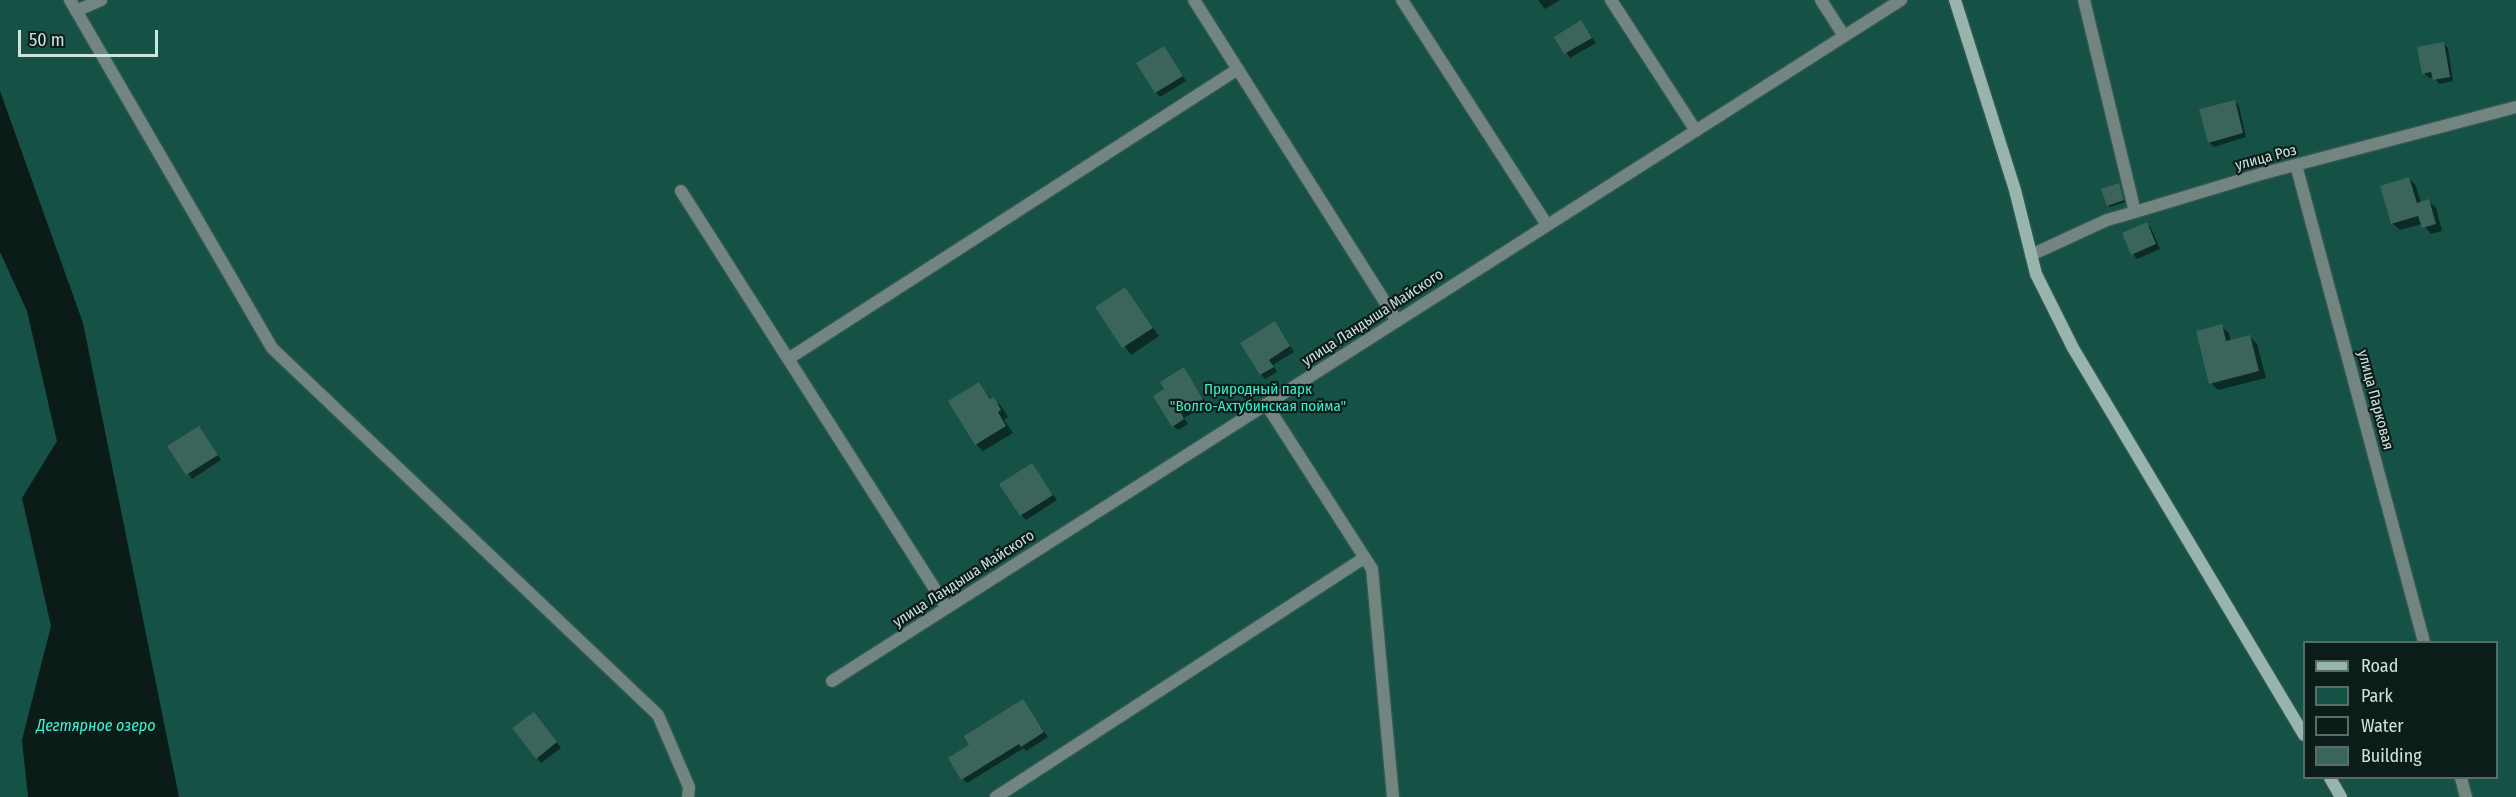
<!DOCTYPE html>
<html>
<head>
<meta charset="utf-8">
<style>
  body { margin:0 }
  #map { position:relative; width:2516px; height:797px; overflow:hidden; background:#0e3a32; font-family:"Fira Sans Condensed",sans-serif }
  canvas { display:block }
  .legend { position:absolute; left:2303px; top:641px; width:195px; height:138px; box-sizing:border-box; background:#0c1d19; border:2px solid #596c67; margin:0; padding:8px 10px; list-style:none; font-size:18px; color:#cde3dd }
  .legend li { display:flex; align-items:center; gap:12px; height:30px }
  .legend b { width:30px; border:2px solid #596c67 }
  .scale { position:absolute; left:18px; top:30px; width:140px; height:27px; box-sizing:border-box; border:3px solid #cde3dd; border-top:0; padding-left:8px; font-size:18px; line-height:21px; white-space:nowrap; color:#cde3dd; -webkit-text-stroke:4px #0c1d19; paint-order:stroke }
</style>
</head>
<body>
<div id="map">
<canvas width="2516" height="797"></canvas>
<ul class="legend">
<li><b style="height:8px;background:#98b5ad"></b>Road</li>
<li><b style="height:16px;background:#155145"></b>Park</li>
<li><b style="height:16px;background:#0b1b17"></b>Water</li>
<li><b style="height:16px;background:#3b645b"></b>Building</li>
</ul>
<div class="scale">50 m</div>
</div>
<script>
const ctx = document.querySelector('canvas').getContext('2d');
ctx.lineJoin = 'round';
function paint(path, color) { ctx.fillStyle = color; ctx.fill(path, 'evenodd'); }
function strokePath(path, color, width, dash) { ctx.strokeStyle = color; ctx.lineWidth = width; ctx.lineCap = dash ? 'butt' : 'round'; ctx.setLineDash(dash || []); ctx.stroke(path); }
function drawText(font, color, halo, rows, align = 'center') {
  ctx.font = font + ' "Fira Sans Condensed",sans-serif'; ctx.lineWidth = 4.5; ctx.setLineDash([]); ctx.textBaseline = 'middle'; ctx.strokeStyle = halo; ctx.fillStyle = color; for (const [text, x, y, turn = 0] of rows) {
    ctx.save(); ctx.translate(x, y); ctx.rotate((+turn || 0) * Math.PI / 180); ctx.textAlign = isNaN(turn) ? turn : align; if (halo) ctx.strokeText(text, 0, 0); ctx.fillText(text, 0, 0); ctx.restore();
  }
}
paint(new Path2D(`
  M0,0H2516V797H0ZM2304,642H2496V778H2304Z`), '#155145');
paint(new Path2D(`
  M0,91L83,323L179,797H28L22,740L51,626L22,498L57,441L27,311L0,252Z`), '#0b1b17');
paint(new Path2D(`
  M1538,0H1560L1545,9Z
  M1581,22L1596,43L1570,58L1556,37Z
  M2443,43L2448,48L2453,81L2439,84L2434,77L2429,78L2424,73Z
  M1164,48L1186,81L1160,97L1156,92Z
  M2235,102L2239,106L2246,137L2214,147L2209,142Z
  M2409,178L2416,186L2421,203L2428,201L2436,208L2442,231L2431,234L2422,224L2400,230L2392,223Z
  M2119,185L2125,202L2110,207L2108,205Z
  M2146,223L2151,228L2160,249L2137,259L2133,254Z
  M1125,289L1159,336L1131,355L1097,308Z
  M1275,323L1294,352L1273,365L1277,372L1265,379L1261,374Z
  M2221,326L2229,333L2231,342L2250,337L2257,344L2266,378L2218,390L2211,383Z
  M1184,369L1207,404L1184,418L1188,424L1178,430L1173,426L1166,389Z
  M979,384L992,400L993,399L1001,406L1008,417L1004,420L1013,433L983,451L976,444Z
  M199,427L221,460L192,479L170,447Z
  M1032,465L1057,500L1026,520L1021,515Z
  M1023,701L1048,737L1026,751L1024,748L967,783L963,779L971,745Z
  M538,718L561,748L541,763L537,758Z`), '#0007');
paint(new Path2D(`
  M1581,20L1592,38L1564,54L1554,37Z
  M2444,42L2450,77L2433,80L2431,72L2422,74L2417,47Z
  M1164,46L1183,76L1155,93L1136,63Z
  M2235,100L2243,133L2208,143L2199,109Z
  M2409,177L2417,203L2429,199L2436,224L2422,228L2418,216L2391,224L2380,186Z
  M2119,183L2124,200L2107,206L2101,189Z
  M2147,222L2156,244L2131,255L2122,233Z
  M1125,287L1153,328L1122,348L1095,307Z
  M1275,321L1290,346L1269,360L1274,367L1260,375L1240,343Z
  M2222,324L2226,341L2250,335L2259,371L2209,384L2196,331Z
  M1184,367L1203,399L1181,413L1184,419L1172,427L1153,396L1164,389L1160,382Z
  M979,382L990,399L994,397L1001,410L998,412L1006,426L975,445L948,401Z
  M199,426L218,455L186,475L167,446Z
  M1032,463L1053,495L1020,516L999,484Z
  M1023,699L1044,732L1021,747L1019,744L961,780L948,758L969,745L964,736Z
  M534,712L557,742L536,759L512,728Z`), '#3b645b');
const street = new Path2D(`
  M70,0L272,348L658,715L689,787L688,797
  M1194,0L1397,321
  M1402,0L1547,225
  M1611,0L1696,131
  M1821,0L1844,36
  M2084,0L2135,212
  M76,11L101,0
  M2296,165L2424,642
  M681,191L947,608
  M2031,255L2107,220L2135,212L2261,174L2516,107
  M788,359L1238,69
  M1266,404L1372,569L1393,797
  M832,681L1901,0
  M2461,778L2466,797
  M996,797L1364,558`);
const secondary = new Path2D(`
  M1955,0L2015,190L2036,274L2073,348L2304,735
  M2330,778L2341,797`);
strokePath(street, '#305851', 15);
strokePath(secondary, '#305851', 15);
strokePath(street, '#738581', 12);
strokePath(secondary, '#98b5ad', 12);
drawText('15px', '#cde3dd', '#0c1d19', [
  ["улица Роз",2266,158,-15],
  ["улица Ландыша Майского",1373,318,-33],
  ["улица Парковая",2375,400,75],
  ["улица Ландыша Майского",964,579,-33]
]);
drawText('15px', '#3beece', '#0c1d19', [
  ["Природный парк",1258,390],
  ["\"Волго-Ахтубинская пойма\"",1258,407]
]);
drawText('italic 16px', '#40f0d1', '#0c1d19', [
  ["Дегтярное озеро",96,727]
]);
</script>
</body>
</html>
